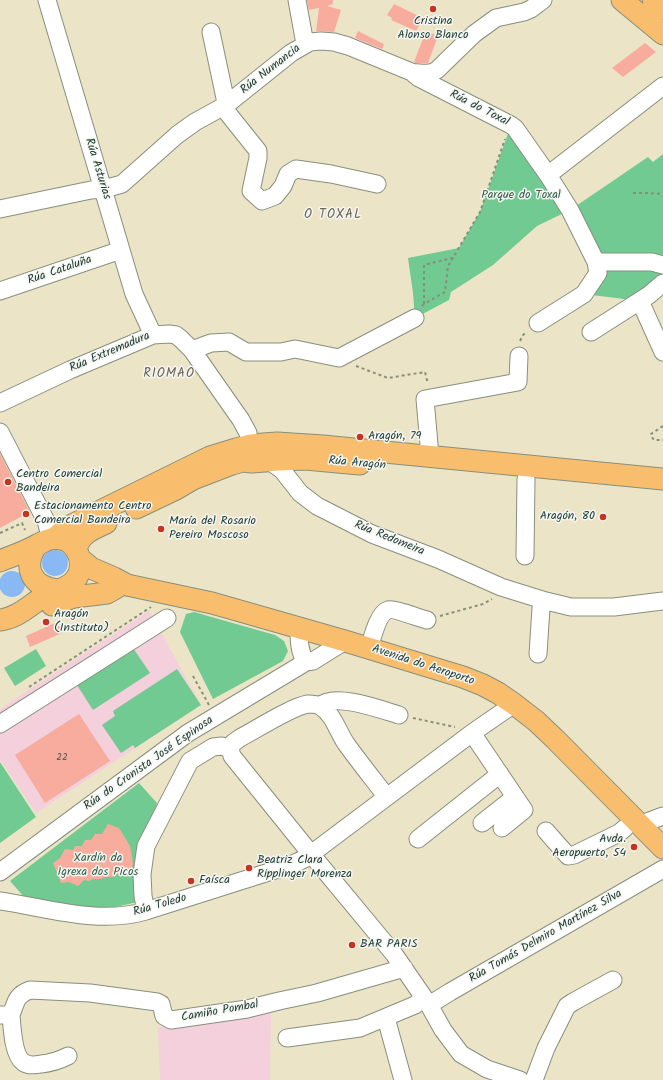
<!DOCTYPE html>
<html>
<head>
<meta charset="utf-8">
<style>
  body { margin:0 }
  canvas { display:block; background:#ece4c6 }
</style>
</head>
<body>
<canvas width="663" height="1080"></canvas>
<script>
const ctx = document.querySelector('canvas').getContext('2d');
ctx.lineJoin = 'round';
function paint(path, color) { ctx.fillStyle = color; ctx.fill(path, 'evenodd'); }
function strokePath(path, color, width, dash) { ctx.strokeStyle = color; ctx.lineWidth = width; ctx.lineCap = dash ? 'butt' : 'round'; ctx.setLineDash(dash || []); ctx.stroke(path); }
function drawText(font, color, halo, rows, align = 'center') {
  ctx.font = font + ' Kalam,sans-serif'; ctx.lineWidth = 3; ctx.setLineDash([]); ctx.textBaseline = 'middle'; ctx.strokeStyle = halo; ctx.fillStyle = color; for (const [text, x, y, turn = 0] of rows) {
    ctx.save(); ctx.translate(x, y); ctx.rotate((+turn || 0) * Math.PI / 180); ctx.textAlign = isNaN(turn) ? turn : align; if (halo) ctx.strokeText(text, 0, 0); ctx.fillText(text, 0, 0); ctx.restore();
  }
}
paint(new Path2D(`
  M149,611L201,705L36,813L0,760V709Z
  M271,1012L270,1080H160L158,1027Z`), '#f4cfdc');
paint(new Path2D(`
  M511,125L576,206L648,157L653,162L663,154V283L640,301L584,294L597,273L570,210L537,226L493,265L451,292L449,300L415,318L413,293L408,258L459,248L480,212Z
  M194,612L275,635L284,641L288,651L283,661L213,699L180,632L186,614Z
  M131,645L150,673L93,710L75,682Z
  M36,649L46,666L15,686L4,668Z
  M177,669L201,705L135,748L133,745L121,753L102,725L115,716L113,711Z
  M0,762L36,817L0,843Z
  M139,783L157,803L138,862V902L106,909L26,899L10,881Z`), '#70ca91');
paint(new Path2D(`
  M42 563a13 13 0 1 1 26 0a13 13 0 1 1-26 0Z
  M-1 584a13 13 0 1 1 26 0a13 13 0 1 1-26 0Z`), '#89b9f5');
paint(new Path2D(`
  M307,0H333V4L327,6L341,10L334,32L316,31L319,8L309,10Z
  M394,4L423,18L416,31L391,20L392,18L387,15Z
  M358,31L384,44L382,49L355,38Z
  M426,31L438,36L428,63H416L414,62Z
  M645,43L656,52L623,77L612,68Z
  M0,454L30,512L0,528Z
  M57,622L62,633L30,647L26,636Z
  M79,714L110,761L45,803L15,755Z
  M108,824L119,828L130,846L133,863L132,870L128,877L118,874L112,877H105L100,879H93L89,881L84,880L78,886L69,882L61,883L53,863L60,858L65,849L73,850L75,846H82L85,840H91L95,834H102Z`), '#f8ac9e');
const minor = new Path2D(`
  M47,0L134,294L153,335
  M297,0L305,44
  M211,32L225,98L226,111L258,151V158L251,191L262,201L275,196L283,186L288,174L296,169L331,174L377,184
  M414,74L419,78L511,125L515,128L548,175L570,210L596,262L598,273L584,294L538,323
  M548,175L663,86
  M0,209L91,190L104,189L122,184L177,135L195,122L226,105L291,53L310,42L321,41L334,42L348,46L414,73C422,72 429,76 437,70L474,34L496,18L524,12L531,9L543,0
  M596,262H652L663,265
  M0,291L121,250
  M640,301L663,352
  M591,332L649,295L663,283
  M192,350L211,343L229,342L246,352H281L295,349L339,358L415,318
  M0,403L70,370L153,335L169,334L176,335L181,339L192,350L241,420L248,433
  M0,432L46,521L51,539
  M430,456L425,399L518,382L519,356
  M268,460L282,470L300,493L317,506L372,534L438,559L501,587L546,601L571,607H614L663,601
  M525,556L526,479
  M299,628C299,640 299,652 306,662
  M369,648C372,639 378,613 388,610C393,608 419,618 427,620
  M538,654L541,608L546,601
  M320,706C334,692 382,710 399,715
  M0,724L167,618
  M472,733L524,810L502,828
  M230,749L232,756L311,854L394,954L429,1005L443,1030L461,1054L487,1069L520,1080
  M230,749L233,743L240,738C255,730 293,706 308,704C312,704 316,704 320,706C334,714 338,733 347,745C360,763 373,779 386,796
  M482,823L515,797
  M639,825L663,816
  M546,831L568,856L574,855L619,833L625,828
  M418,839L500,774
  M0,872L188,733L306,662L313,661L345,641
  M0,901C48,908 98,925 146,911L291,865L304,859L311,854L472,733L514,704
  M146,911L143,896L142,874L146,846L190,761L213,747L222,746L230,749
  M429,1005L450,992L663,869
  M0,1015H11C16,1002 16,995 30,990L90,993L157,1002L161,1004L164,1016L171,1020L247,1009L279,1001L317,993L404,968
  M11,1015C12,1026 13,1055 23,1062C28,1066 36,1065 41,1064C52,1063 58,1061 68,1056
  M386,1018L403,1080
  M287,1038L360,1028L415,1005L424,998
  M534,1080L546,1048L567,1006L573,1002L613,980`);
const major = new Path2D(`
  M622,0L663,34
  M653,0L663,9
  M136,508L176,489L193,479L232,464L243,461L252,462L278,460L305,459L360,464
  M55,538L66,528L82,520L210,457L236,449L251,445L277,443L323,446L663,479
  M37,545C22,566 31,587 57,590
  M76,550C79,534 93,529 106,523
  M80,559L91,568L114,578L127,585L212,603L345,641L463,677L483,685L498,693L514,704L536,721L555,739L663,848
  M0,561C12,556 25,552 37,545C42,543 45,540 51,539C74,534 89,563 75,580C68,589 53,591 43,597C29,606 17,618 0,620
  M52,605L74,597L107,593L116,588`);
strokePath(minor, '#86907d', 19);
strokePath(major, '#86907d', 23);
strokePath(new Path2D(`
  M633,193H648L663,194
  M424,304V265L452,258
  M422,306L424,304L445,292L448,266L480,212L505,139
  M520,341L523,335L527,332
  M356,366L388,378L425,372L428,384
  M663,426L651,434V436L654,440H663
  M0,533L22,523L25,530
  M440,616L483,604L492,599
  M193,676L209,705
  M29,687L151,607
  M413,718L455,727`), '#86907d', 2, [3, 3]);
strokePath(minor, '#fff', 17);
strokePath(major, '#f9be6d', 21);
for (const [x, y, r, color] of [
  [433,9,4,"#c8321e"],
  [360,437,4,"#c8321e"],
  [8,482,4,"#c8321e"],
  [26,514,4,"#c8321e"],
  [603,517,4,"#c8321e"],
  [161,529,4,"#c8321e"],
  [46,622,4,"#c8321e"],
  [634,847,4,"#c8321e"],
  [249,868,4,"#c8321e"],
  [191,881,4,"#c8321e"],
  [352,945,4,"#c8321e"]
]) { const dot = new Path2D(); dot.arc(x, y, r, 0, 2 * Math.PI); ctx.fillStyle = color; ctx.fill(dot); strokePath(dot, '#f6f6f2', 1.5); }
drawText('10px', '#55594e', null, [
  ["22",62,758]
]);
drawText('12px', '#1f3d34', '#f6f6f2', [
  ["Cristina",433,22,"center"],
  ["Alonso Blanco",433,36,"center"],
  ["Aragón, 79",368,437],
  ["Centro Comercial",16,475],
  ["Bandeira",16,489],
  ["Estacionamento Centro",34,507],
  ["Comercial Bandeira",34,521],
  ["Aragón, 80",595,517,"right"],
  ["María del Rosario",169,522],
  ["Pereiro Moscoso",169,536],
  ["Aragón",54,615],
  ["(Instituto)",54,629],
  ["Avda.",626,840,"right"],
  ["Aeropuerto, 54",626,854,"right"],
  ["Beatriz Clara",257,861],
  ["Ripplinger Morenza",257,875],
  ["Faísca",199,881],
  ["BAR PARIS",360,945]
], 'left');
drawText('12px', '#1f3d34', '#f6f6f2', [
  ["Rúa Numancia",271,70,-38],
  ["Rúa do Toxal",479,109,27],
  ["Rúa Asturias",97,169,73],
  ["Rúa Cataluña",60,271,-19],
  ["Rúa Extremadura",110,353,-23],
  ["Rúa Aragón",357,464,5],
  ["Rúa Redomeira",389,539,22],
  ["Avenida do Aeroporto",423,666,18],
  ["Rúa do Cronista José Espinosa",149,764,-35],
  ["Rúa Toledo",160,906,-16],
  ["Rúa Tomás Delmiro Martínez Silva",546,937,-30],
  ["Camiño Pombal",220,1012,-10]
]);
drawText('12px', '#33604b', '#f6f6f2', [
  ["Parque do Toxal",521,196],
  ["Xardín da",98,859],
  ["Igrexa dos Picos",98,873]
]);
ctx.letterSpacing = '1px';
drawText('13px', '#6b6459', '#f6f6f2', [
  ["O TOXAL",333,216],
  ["RIOMAO",169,375]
]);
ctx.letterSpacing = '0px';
</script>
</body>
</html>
